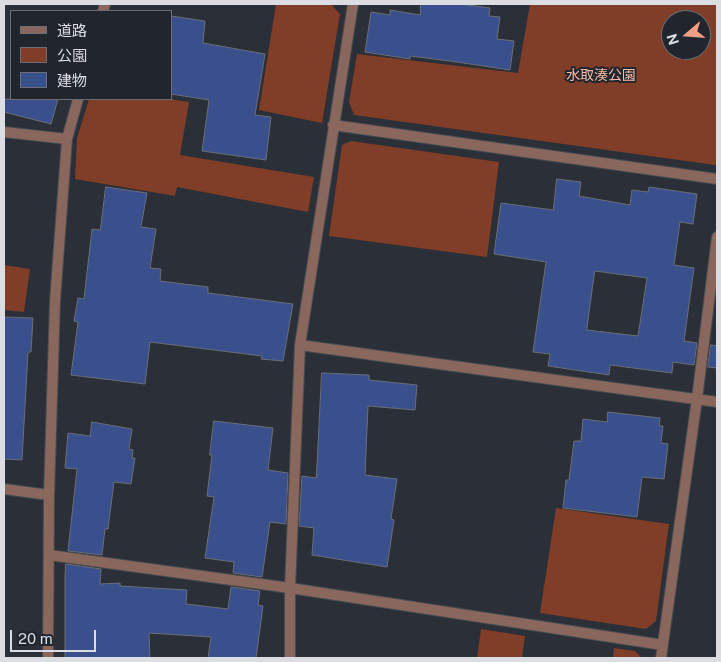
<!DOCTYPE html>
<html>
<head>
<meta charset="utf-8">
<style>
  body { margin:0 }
  #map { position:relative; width:721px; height:662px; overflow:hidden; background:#2b2f37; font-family:"Public Sans","Noto Sans JP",sans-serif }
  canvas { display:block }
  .frame { position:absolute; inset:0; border:5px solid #dbdde2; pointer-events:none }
  .legend { position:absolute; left:10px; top:10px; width:162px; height:90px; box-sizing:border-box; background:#21252d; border:1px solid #6b6f75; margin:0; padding:6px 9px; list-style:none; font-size:15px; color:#dbdde2 }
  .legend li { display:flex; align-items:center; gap:10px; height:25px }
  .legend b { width:25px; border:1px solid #6b6f75 }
  .north { position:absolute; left:661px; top:10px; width:50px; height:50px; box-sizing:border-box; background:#21252d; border:1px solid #6b6f75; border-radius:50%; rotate:252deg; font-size:14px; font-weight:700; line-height:20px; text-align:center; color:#dbdde2 }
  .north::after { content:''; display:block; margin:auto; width:18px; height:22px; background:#f39f84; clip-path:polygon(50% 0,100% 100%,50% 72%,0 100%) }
  .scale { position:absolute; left:10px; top:630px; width:86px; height:22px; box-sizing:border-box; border:2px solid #dbdde2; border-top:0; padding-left:6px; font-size:15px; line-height:18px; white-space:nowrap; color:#dbdde2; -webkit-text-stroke:4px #21252d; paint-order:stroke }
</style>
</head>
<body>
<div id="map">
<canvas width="721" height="662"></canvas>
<div class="frame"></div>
<ul class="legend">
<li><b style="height:6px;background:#89675c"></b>道路</li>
<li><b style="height:14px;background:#803d28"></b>公園</li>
<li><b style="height:14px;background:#3a508d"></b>建物</li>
</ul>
<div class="north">N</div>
<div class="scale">20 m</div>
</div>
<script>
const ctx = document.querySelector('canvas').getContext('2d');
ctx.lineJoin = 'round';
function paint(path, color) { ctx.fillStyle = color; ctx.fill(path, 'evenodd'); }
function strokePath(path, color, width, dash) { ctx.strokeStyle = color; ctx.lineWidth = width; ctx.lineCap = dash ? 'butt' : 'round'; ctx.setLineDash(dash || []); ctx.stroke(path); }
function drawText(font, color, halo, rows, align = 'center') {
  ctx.font = font + ' "Public Sans","Noto Sans JP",sans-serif'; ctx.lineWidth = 4; ctx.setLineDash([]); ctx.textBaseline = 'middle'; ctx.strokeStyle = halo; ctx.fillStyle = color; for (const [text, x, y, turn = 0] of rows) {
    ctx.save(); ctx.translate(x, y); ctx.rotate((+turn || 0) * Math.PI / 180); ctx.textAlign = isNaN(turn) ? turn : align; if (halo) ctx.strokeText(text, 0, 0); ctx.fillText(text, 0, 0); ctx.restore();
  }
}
paint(new Path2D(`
  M276,4H331L340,14L322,123L259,110Z
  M530,4H717V164L715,165L354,115L349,102L357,54L518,73ZM671,20H701V50H671Z
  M89,99H169L189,102L180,155L314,177L308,212L177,187L175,196L75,179L77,138Z
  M351,141L499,162L487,257L329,236L342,145Z
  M4,265L30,269L24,312L4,310Z
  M556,508L669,524L656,621L646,629L540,613Z
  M481,629L525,636L522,658H477Z
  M614,648L635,651L642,658H613Z`), '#803d28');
const building = new Path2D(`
  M421,4H460L490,8L489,16L500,17L497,39L514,41L510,70L450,61L410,56V59L365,52L371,12L390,15V10L420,15Z
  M171,16L205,21L203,43L265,54L255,115L271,117L266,160L202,151L209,100L171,94Z
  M4,99H58L51,124L4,112Z
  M557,179L581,182L579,196L630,205L632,190L648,192L649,187L697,194L693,224L680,222L674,265L694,268L684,341L697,343L694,365L673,362L672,373L610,365L609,375L548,366L550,354L533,352L546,262L494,254L501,203L553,210ZM595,271L647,278L638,336L587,330Z
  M106,187L147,193L141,227L156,229L150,268L161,269L160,281L208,287V293L293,304L283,361L261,359L262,356L150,342L145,384L71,375L78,322L74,321L78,298L84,299L92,229L100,230Z
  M4,317L33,318L31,352H28L22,460L4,459Z
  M711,345L717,346V368L708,367Z
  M322,373L369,375V380L417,385L415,410L368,406L365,475L397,479L391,519L394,520L387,567L312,555L314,528L299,526L302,476L316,478Z
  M608,412L660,418L659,426H663L661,443L668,444L664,479L642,477L637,517L563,508L566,480H569L574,441H581L583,419L607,422Z
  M214,421L273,428L268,470L288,473L286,524L270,522L262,577L233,573L234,562L205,558L214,497L207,496L212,455H210Z
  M92,422L132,429L129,449L133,450L132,458H135L131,484L114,482L108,529H105L102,555L68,551L77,469L65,468L68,433L90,436Z
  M66,564L101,569L100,584L120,583V586L187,590L186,604L228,609L231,587L260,591L258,605L263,606L256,658H208L211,637L149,633L150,658H65V578Z`);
paint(building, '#3a508d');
strokePath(building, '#6a6e78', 1);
const street = new Path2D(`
  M103,11L105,4
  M333,125L717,179
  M4,132L67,139
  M300,345L717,402
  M4,489L49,495
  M49,555L290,588L663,645
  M48,658L49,495L55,301L67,139L78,99
  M290,658V588L300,345L353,4
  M661,658L697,399L717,237`);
strokePath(street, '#474b52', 12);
strokePath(street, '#89675c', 10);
drawText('14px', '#fabaa5', '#21252d', [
  ["水取湊公園",601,76]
]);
</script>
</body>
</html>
